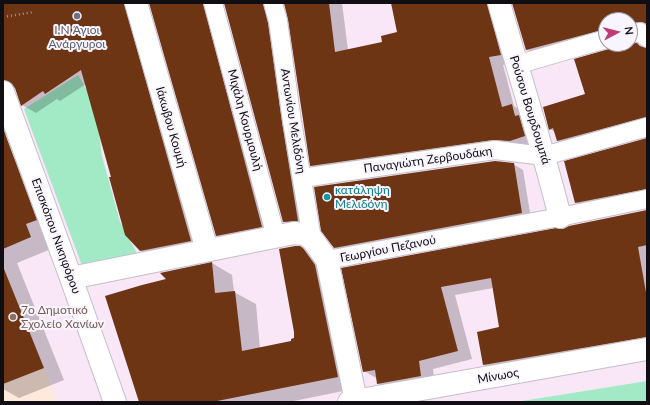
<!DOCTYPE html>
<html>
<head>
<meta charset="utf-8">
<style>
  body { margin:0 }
  #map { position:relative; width:650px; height:405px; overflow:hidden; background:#f9f5ff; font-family:Lato,sans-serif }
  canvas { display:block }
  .frame { position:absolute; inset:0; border:4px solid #110e13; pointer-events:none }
  .north { position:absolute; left:598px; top:12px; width:40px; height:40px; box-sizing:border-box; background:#f9f5ff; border:1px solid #9c99a1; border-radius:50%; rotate:83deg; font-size:11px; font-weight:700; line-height:16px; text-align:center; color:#110e13 }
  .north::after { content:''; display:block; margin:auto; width:14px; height:18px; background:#c13975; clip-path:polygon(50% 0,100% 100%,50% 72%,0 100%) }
</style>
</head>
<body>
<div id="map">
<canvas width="650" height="405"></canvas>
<div class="frame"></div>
<div class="north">N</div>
</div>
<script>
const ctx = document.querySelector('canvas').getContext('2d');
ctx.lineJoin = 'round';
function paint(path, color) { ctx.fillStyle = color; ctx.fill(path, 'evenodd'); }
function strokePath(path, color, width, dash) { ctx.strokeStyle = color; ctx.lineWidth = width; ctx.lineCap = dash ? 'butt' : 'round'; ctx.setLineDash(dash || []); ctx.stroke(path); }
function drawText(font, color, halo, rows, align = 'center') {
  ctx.font = font + ' Lato,sans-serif'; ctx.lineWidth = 4; ctx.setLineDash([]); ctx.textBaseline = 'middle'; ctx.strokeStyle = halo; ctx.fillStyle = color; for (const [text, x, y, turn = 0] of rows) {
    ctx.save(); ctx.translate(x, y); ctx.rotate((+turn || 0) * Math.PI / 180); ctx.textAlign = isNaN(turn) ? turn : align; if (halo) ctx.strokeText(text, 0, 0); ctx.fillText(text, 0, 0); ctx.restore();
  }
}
paint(new Path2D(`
  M3,3H647V381L514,402H3ZM606,20H630V44H606Z`), '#f9e6f7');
paint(new Path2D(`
  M3,265L44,368L57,402H3Z`), '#ffe8dc');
paint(new Path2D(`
  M78,75L95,104L102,156L120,222L139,257L84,271L24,109Z
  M647,381V402H514H515Z`), '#a2eac6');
paint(new Path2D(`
  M3,3H141L205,249L155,259L141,251L112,177L86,84L60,101L57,99L36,113L22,105L16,88H13L14,129L3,137Z
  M150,3H221L276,235L231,244L217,235Z
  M225,3H281L312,229L298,230L284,222Z
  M284,3H342L348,50L383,42L398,33L392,3H504L515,63L503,65L514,106L526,113L539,144L326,174L311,166L289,18Z
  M513,3H647V31L634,39V45L647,49V128L572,149L558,141L555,132L550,129L586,95L630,44V20H606V40L541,57L526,49Z
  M647,139V199L591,211L576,202Z
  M14,159L34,171L51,249L17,263L64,380L19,398L3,389V163Z
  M513,164L523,170L531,219L345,253L335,247Z
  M647,211V347L499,373L484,365L501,328L493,288L455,295L472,359L433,369L435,384L393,392L378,384V379L364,371L343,269L563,230Z
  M300,247L324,261L358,388L289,402H140L168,280L212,263L232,275L234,292L256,304L260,349L293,342L296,339Z`), '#0003');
paint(new Path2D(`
  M3,3H124L191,241L140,251L125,235L109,177H111L81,70L45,94L43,91L21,106L15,88L11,83L3,80Z
  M149,3H203L262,227L216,236Z
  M224,3H263L268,23L282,122L298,221L283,222Z
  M284,3H329L335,52L382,42L381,36L397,32L391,3H487L501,55L489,57L502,107L512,104L515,116L519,115L525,136L510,141L493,140L310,166L288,20Z
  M512,3H647V24L642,22L630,23V20H606V29L526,50Z
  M637,43L640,46L647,48V117L557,141L553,128L549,130L543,107L585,94L574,59L609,49L615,44Z
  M3,128L37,220L26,224L31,237L3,249Z
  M647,138V189L575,203L564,161Z
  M495,161L514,163L522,213L334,248L321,231L314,187Z
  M647,210V245L638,247L647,298V337L483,365L477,332L499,327L491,278L441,287L458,351L419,361L421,376L377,384L375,370L363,372L341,268L556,228L563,229L569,226Z
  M295,246H300L303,248L315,265L338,377L212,402H139L105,296L142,285L166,279L160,273L212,262L215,293L235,291L242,351L291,341V339L294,338V332L279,249Z
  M3,269H4L44,368L3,384Z`), '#6e3514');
const lane = new Path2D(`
  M213,3L276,237
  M273,3L278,21L292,121L312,239
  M630,34L640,32L647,38
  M516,65L606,39
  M302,178L495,150L544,156L647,127
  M327,260L560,217L647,199`);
const street = new Path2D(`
  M136,3L207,250
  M499,3C519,74 542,145 560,217
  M3,92L71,278L115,402
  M71,278L294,233L304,234L312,239L327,260L356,401
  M349,402L647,349`);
strokePath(lane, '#c4becd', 20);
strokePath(street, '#c4becd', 24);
strokePath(new Path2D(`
  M3,17L34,12`), '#97949c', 2.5, [1, 3]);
strokePath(lane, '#fff', 18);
strokePath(street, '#fff', 22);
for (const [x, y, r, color] of [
  [77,16,4,"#6b7280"],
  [327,197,4,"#0f9aa8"],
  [13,317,4,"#8d6e63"]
]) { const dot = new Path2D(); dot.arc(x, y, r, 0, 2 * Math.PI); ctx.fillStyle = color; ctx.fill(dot); strokePath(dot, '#f9f5ff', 1.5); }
drawText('12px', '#5b616d', '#f9f5ff', [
  ["Ι.Ν Άγιοι",77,30],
  ["Ανάργυροι",77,44]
]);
drawText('12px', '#110e13', '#f9f5ff', [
  ["Ρούσου Βουρδουμπά",530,110,73],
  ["Μιχάλη Κουρμουλή",245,120,75],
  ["Αντωνίου Μελιδόνη",293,121,81],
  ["Ιάκωβου Κουμή",171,127,74],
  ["Παναγιώτη Ζερβουδάκη",428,160,-8],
  ["Επισκόπου Νικηφόρου",56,236,70],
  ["Γεωργίου Πεζανού",388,249,-11],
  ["Μίνωος",498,376,-10]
]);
drawText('12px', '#0d838f', '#f9f5ff', [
  ["κατάληψη",335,190],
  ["Μελιδόνη",335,204]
], 'left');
drawText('12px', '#785e54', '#f9f5ff', [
  ["7ο Δημοτικό",21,310],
  ["Σχολείο Χανίων",21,324]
], 'left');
</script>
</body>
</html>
